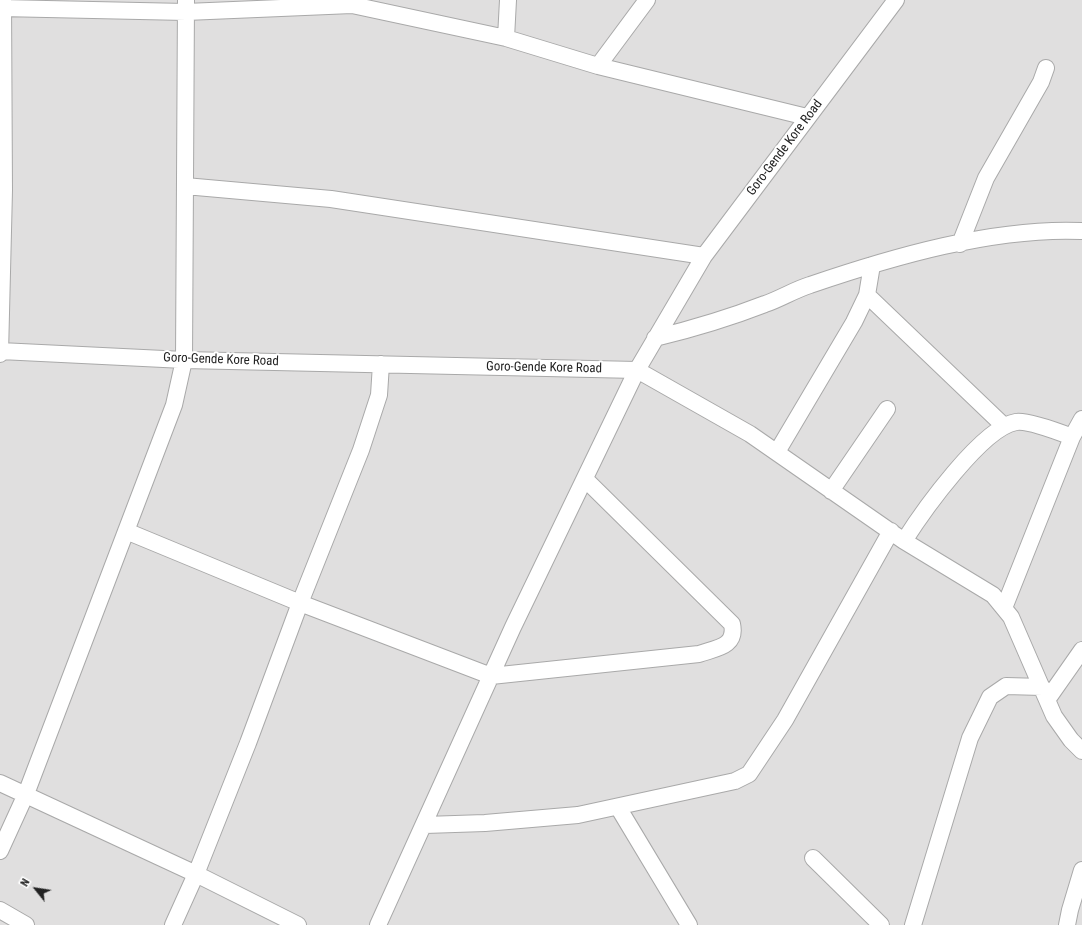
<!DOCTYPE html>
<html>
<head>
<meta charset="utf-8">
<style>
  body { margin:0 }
  #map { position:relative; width:1082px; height:925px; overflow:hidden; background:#f2efe9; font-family:"Roboto Condensed",sans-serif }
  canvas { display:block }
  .north { position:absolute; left:16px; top:869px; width:40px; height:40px; -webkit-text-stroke:3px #fff; paint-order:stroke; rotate:300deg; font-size:11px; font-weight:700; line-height:16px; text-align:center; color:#222 }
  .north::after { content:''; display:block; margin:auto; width:14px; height:18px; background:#222; clip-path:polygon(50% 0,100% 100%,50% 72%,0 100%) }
</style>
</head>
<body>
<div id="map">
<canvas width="1082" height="925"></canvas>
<div class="north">N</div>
</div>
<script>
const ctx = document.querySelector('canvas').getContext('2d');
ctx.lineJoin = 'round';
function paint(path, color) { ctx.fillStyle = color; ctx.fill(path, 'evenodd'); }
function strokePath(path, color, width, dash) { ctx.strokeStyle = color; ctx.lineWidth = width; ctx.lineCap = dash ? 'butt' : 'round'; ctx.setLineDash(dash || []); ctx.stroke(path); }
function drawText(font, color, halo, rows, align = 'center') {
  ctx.font = font + ' "Roboto Condensed",sans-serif'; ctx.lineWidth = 4; ctx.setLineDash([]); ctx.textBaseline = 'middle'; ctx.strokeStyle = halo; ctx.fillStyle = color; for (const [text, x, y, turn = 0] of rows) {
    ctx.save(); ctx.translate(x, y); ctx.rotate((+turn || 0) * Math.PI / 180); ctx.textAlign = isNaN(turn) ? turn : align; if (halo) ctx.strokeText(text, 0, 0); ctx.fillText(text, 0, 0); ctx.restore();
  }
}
paint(new Path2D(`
  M0,0H1082V925H0Z`), '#e0dfdf');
const minor = new Path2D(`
  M0,8L186,12L352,5L506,38L598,66L807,117
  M506,38L508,0
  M598,66L647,0
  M185,186L331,199L704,256
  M960,244L986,178L1041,82L1046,68
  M867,295L1004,426
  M655,338C692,329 729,318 765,304C780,299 794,290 810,285C892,257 994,227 1082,231
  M0,351L184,360L637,370L750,434L904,541L993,595L1011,617L1054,716L1071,740L1082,751
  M0,354L4,190L3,0
  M777,452L854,322L867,295L872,265
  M831,491L887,409
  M126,531L300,603L491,676L699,654C716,648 737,647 732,624L585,479
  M904,541C923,511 982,428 1016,422C1028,420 1059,432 1072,437
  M1004,608L1072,437L1082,419
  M1047,700L1082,650
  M0,783L196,874L298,925
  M618,807L689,925
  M425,825L485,823L578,815L735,781L749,774L785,720L891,531
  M0,851L26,794L174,405L184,360L186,0
  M813,858L881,925
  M0,910L26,925
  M173,925L196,874L248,743L300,603L361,450L379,395L381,364
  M378,925L513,627L637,370L704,256L896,0
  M913,925L970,738L990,697L1006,686L1042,687
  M1067,925L1070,910L1082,870`);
strokePath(minor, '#a9a9a9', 18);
strokePath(minor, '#fff', 16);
drawText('13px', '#222', '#fff', [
  ["Goro-Gende Kore Road",785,148,-53],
  ["Goro-Gende Kore Road",221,360,2],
  ["Goro-Gende Kore Road",544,368,1]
]);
</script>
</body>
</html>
